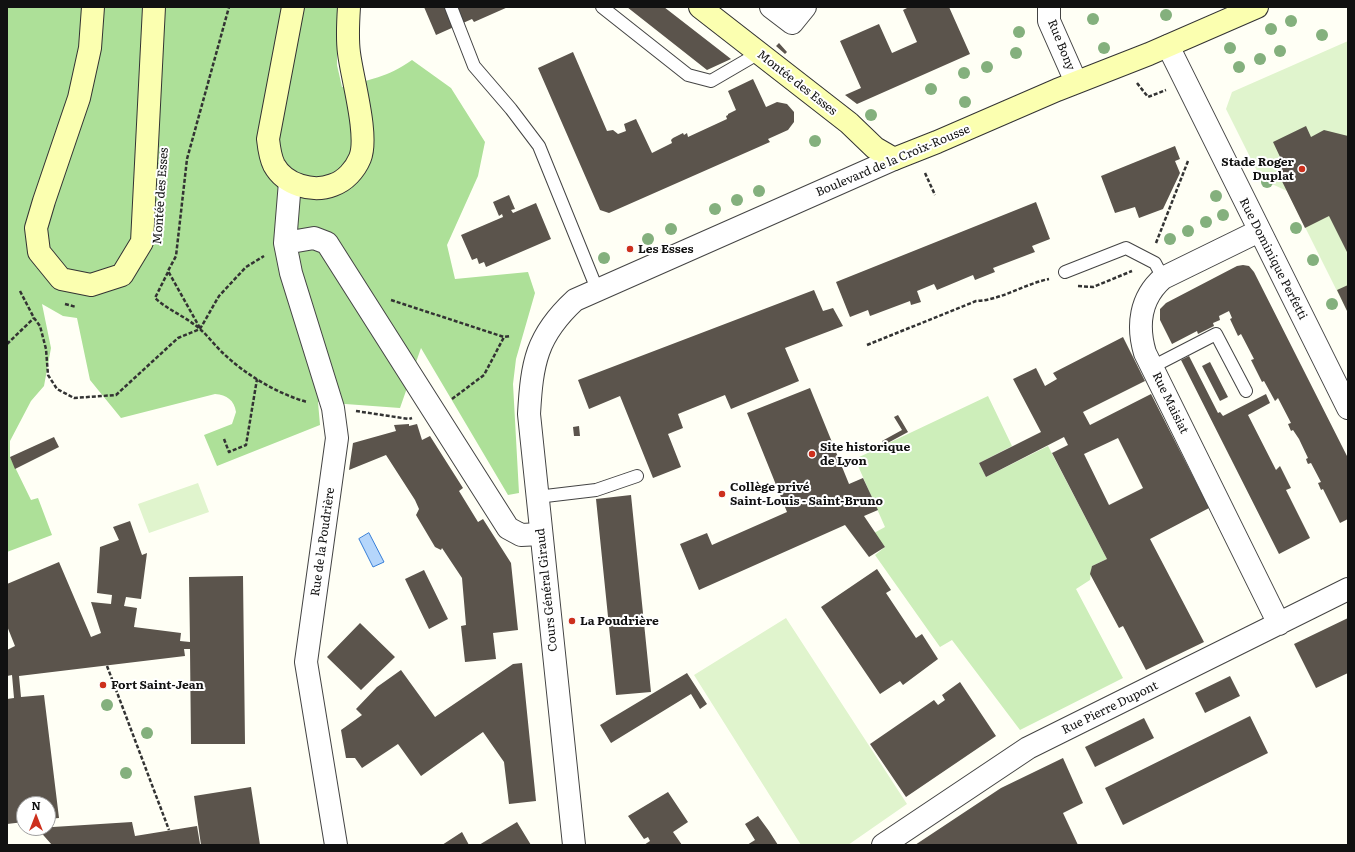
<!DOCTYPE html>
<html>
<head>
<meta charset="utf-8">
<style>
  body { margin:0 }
  #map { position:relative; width:1355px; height:852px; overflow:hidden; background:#fffff5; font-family:Literata,serif }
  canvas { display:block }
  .frame { position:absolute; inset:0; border:8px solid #111; pointer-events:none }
  .north { position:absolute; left:16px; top:796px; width:40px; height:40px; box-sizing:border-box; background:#fff; border:1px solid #a0a0a0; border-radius:50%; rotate:0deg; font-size:11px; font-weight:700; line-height:16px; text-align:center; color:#111 }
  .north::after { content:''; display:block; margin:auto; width:14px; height:18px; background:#cd301d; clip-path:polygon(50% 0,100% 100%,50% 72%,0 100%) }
</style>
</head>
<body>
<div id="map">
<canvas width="1355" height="852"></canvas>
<div class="frame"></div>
<div class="north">N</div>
</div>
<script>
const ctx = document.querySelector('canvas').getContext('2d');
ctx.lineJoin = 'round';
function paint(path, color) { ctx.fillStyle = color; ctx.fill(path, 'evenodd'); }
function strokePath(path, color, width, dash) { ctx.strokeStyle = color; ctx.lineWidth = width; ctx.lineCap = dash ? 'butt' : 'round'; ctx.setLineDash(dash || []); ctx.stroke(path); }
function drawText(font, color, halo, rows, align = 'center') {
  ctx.font = font + ' Literata,serif'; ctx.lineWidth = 4; ctx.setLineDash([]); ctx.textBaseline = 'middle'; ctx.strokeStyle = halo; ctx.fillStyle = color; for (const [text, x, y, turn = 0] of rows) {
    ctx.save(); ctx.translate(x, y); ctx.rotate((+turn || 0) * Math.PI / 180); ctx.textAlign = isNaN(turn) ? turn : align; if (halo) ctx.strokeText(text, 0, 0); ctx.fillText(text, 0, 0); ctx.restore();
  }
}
paint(new Path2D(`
  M988,396L1012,446L979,463L986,477L1048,446L1107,559L1092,566L1090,580L1076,589L1123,678L1020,730L952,640L940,647L875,555L885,547L874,533L885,527L855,459Z`), '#cdeeba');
paint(new Path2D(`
  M7,7H337V65L342,87C369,80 388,77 412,60L451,88L485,142L478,176L447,245L455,279L528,272L535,293L516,359L513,384L519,493L508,495L421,348L400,408L318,402L320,425L217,466L204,435L232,424L236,412C234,400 227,395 215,394L121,418L90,380L77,318L63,316L42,304L51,348L44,386L31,401L10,441V457L31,500L38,498L52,535L7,552Z`), '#ade098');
paint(new Path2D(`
  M1348,41V313L1287,191L1261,179L1226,109L1232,92Z
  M198,483L209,512L149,533L138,504Z
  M786,618L907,804L848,845H801L694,675Z`), '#e0f4cd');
const water = new Path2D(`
  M369,533L384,562L373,567L359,539Z`);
paint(water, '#b5d6fb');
strokePath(water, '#377ed7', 1);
paint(new Path2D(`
  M424,7H508L474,22L472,19L436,35Z
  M627,7H664L731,59L707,70Z
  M909,7H949L970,54L857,104L845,95L861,88L840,41L879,24L892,53L917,42L903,10Z
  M779,43L787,52L785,54L776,46Z
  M573,52L607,131L613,130L618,134L626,131L624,124L636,119L652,153L672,143L671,140L673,138L683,133L684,135L687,133L688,137L727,119L726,116L728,115V114L736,110L728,91L753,79L766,107L777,102L787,104L794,112V122L788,130L768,139L770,142L609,213L600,210L538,68Z
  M1306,126L1311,137L1324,130L1348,136V254L1329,216L1305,228L1273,163L1281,159L1273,142Z
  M1175,146L1180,159L1175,161L1180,173L1163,209L1139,218L1135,207L1115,213L1101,176Z
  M509,195L515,209L511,210L513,213L536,203L551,239L486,267L484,262L479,264L477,258L472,260L461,235L503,217L502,214L499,216L493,202Z
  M1036,202L1050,239L1032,246L1035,252L993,268L995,272L975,280L973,275L937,290L934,284L917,291L921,302L911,305L910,301L870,316L868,310L850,317L836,282Z
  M1243,265L1249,266L1254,272L1348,458V519L1340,523L1323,489L1321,490L1318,483L1321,482L1311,463L1308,464L1307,462L1306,459L1308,458L1299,439L1293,430L1291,431L1288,424L1291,423L1278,398L1275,401L1264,381L1262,382L1251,360L1254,359L1241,334L1238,336L1230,319L1232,318L1229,311L1219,316L1220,320L1213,323L1214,326L1198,334L1197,331L1172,344L1160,320V309L1166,303L1237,266Z
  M1348,285V313L1337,290Z
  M814,290L823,311L833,308L843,326L785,348L799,381L731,409L725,395L678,414L683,428L668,434L681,467L653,478L620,396L589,409L578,380Z
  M1123,337L1145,381L1083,412L1090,425L1151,394L1209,508L1150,539L1204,642L1146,670L1123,626L1119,628L1090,574L1092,566L1107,559L1052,453L1068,445L1064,437L986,477L979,463L1041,432L1013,379L1036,368L1045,386L1057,379L1053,373ZM1118,438L1143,488L1109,505L1084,454Z
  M1189,356L1218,413L1220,412L1223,416L1266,394L1270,403L1248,415L1276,470L1280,466L1291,488L1286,490L1310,538L1279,554L1181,360Z
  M1210,362L1228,397L1220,401L1202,366Z
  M810,388L849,484L863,478L878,510L864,516L885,547L869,557L845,525L699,590L680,544L707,533L712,545L787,512L747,413Z
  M898,415L908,432L884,445L882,441L902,430L894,417Z
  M409,424V426L417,424L422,440L430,436L463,488L459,491L478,522L483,519L511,563L518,630L493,633L496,659L465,662L461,626L466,625L462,578L442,548L441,550L435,547L416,515L419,509L415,500L386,455L349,470L353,443L396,431L394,425Z
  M579,426L580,436H574L573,427Z
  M54,437L59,447L15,469L10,457Z
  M631,495L651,692L616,695L596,499Z
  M130,521L142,555L147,553L141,599L126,597L124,606L137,608L134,627L181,633L180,641L190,642L189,577L243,576L245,744H191L190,649H184L185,656L19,676L21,697L44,695L59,818L48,819V804H24V822L7,824V699L14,698L12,675L7,676V650L15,646L7,626V584L59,562L91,637L101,633L91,602L111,604L112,595L97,593L100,547L119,540L113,527Z
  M877,569L891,590L886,593L916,638L922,634L938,659L903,685L900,681L880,694L821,607Z
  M424,570L448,619L429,629L405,579Z
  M1348,618V673L1316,688L1294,644Z
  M360,623L395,657L361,690L327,657Z
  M522,663L536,801L509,804L504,762L483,732L421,776L398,744L362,768L355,758H346L341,730L362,715L356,709L377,687L401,670L435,717L513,664Z
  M687,673L707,704L700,709L691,694L611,743L600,725Z
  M1230,676L1240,696L1205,713L1195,693Z
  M960,682L996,736L906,797L870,744L934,700L938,705L945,700L942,695Z
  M1250,716L1268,753L1123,825L1105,788Z
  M1144,718L1154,738L1095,767L1085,747Z
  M1063,758L1083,803L1063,813L1078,845H915L1001,788Z
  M251,787L260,845H201L194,796Z
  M668,792L688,822L673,832L682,845H644L650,841L648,837L644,839L628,816Z
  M758,816L769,831L778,845H747L755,840L745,824Z
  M132,822L135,836L197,826L200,844L52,845L37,828Z
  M517,822L531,845H479Z
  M462,832L469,845H442Z`), '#5b544c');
const service = new Path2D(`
  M451,7L474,66L511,109L539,146L597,289
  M602,7L688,75L711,81L759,53
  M1065,272L1126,248L1155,263L1163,278
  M1152,367L1216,334L1246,391
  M537,497L596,490L637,476`);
const minor = new Path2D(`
  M771,7L792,23L805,7
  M1168,46L1348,408
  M290,182L285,243L291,273L333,408L337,438L306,662L336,845
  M1259,231L1163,278C1140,298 1137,326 1145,353L1279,624
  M285,243L314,238L327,243L508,528L521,535L541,534
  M883,845L1028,748L1348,589`);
const tertiary = new Path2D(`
  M1049,7V21L1076,82
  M574,845L529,414C532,363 536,336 575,300L894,159`);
const secondary = new Path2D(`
  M93,7L90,48L79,98L44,201L36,228L39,252L61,279L91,285L122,275L142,242L154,7
  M293,7L268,139C269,148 270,157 274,165C285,185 313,193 333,185C345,181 355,170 360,158C369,136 352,78 349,53C347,38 348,22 349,7
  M700,7L849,123L875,148L894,159L937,142L1057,90L1149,54L1257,7`);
strokePath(service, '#444', 14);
strokePath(minor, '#444', 24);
strokePath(tertiary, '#444', 24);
strokePath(secondary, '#333', 24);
strokePath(new Path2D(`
  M1137,83L1148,97L1166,90
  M925,173L935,195
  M1156,243L1188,161
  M168,272L155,298C169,311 187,317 201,330C209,337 216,347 224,354C246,375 278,394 307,402
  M1078,286L1093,287L1132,271
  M20,291L34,318L40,326L46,349L48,375L57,389L74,398L116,395L178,338L200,329L219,296L246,267L264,256
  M391,300L504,337L511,336
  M65,304L76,307
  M200,328L168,271L176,256L187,159L229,7
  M7,344L34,318
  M867,345L976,301C1002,300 1024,284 1049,279
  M452,399L484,375L504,337
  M356,411L409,419L412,418
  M224,439L229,452L246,445L257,379
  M107,666L169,830`), '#333', 2.5, [4, 2]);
strokePath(service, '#fff', 12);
strokePath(minor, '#fff', 22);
strokePath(tertiary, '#fff', 22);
strokePath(secondary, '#fbffb0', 22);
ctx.fillStyle = '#84b07d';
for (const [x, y] of [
  [1166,15],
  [1093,19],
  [1291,21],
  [1271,29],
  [1019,32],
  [1322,35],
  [1104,48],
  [1230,48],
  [1280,51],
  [1016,53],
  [1260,59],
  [987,67],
  [1239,67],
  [964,73],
  [931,89],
  [965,102],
  [871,115],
  [815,141],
  [1267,182],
  [759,191],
  [1216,196],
  [737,200],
  [715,209],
  [1223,215],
  [1206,222],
  [1296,228],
  [671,229],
  [1188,231],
  [648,239],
  [1170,239],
  [604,258],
  [1313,260],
  [1332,304],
  [107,705],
  [147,733],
  [126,773]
]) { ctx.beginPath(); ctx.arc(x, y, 6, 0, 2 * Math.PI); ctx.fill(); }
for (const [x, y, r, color] of [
  [1302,169,4,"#cd301d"],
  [630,249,4,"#cd301d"],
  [812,454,4,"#cd301d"],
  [722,494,4,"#cd301d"],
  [572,621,4,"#cd301d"],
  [103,685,4,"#cd301d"]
]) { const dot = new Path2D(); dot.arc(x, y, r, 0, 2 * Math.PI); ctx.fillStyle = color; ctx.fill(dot); strokePath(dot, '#fff', 1.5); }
drawText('12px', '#111', '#fff', [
  ["Rue Bony",1061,45,68],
  ["Montée des Esses",797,83,38],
  ["Boulevard de la Croix-Rousse",893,161,-23],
  ["Montée des Esses",161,196,-86],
  ["Rue Dominique Perfetti",1273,259,63],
  ["Rue Maisiat",1170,403,64],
  ["Rue de la Poudrière",323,542,-82],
  ["Cours Général Giraud",547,590,-96],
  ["Rue Pierre Dupont",1110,708,-26]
]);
drawText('bold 12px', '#111', '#fff', [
  ["Stade Roger",1294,162,"right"],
  ["Duplat",1294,176,"right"],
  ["Les Esses",638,249],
  ["Site historique",820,447],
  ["de Lyon",820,461],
  ["Collège privé",730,487],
  ["Saint-Louis - Saint-Bruno",730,501],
  ["La Poudrière",580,621],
  ["Fort Saint-Jean",111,685]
], 'left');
</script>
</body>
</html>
